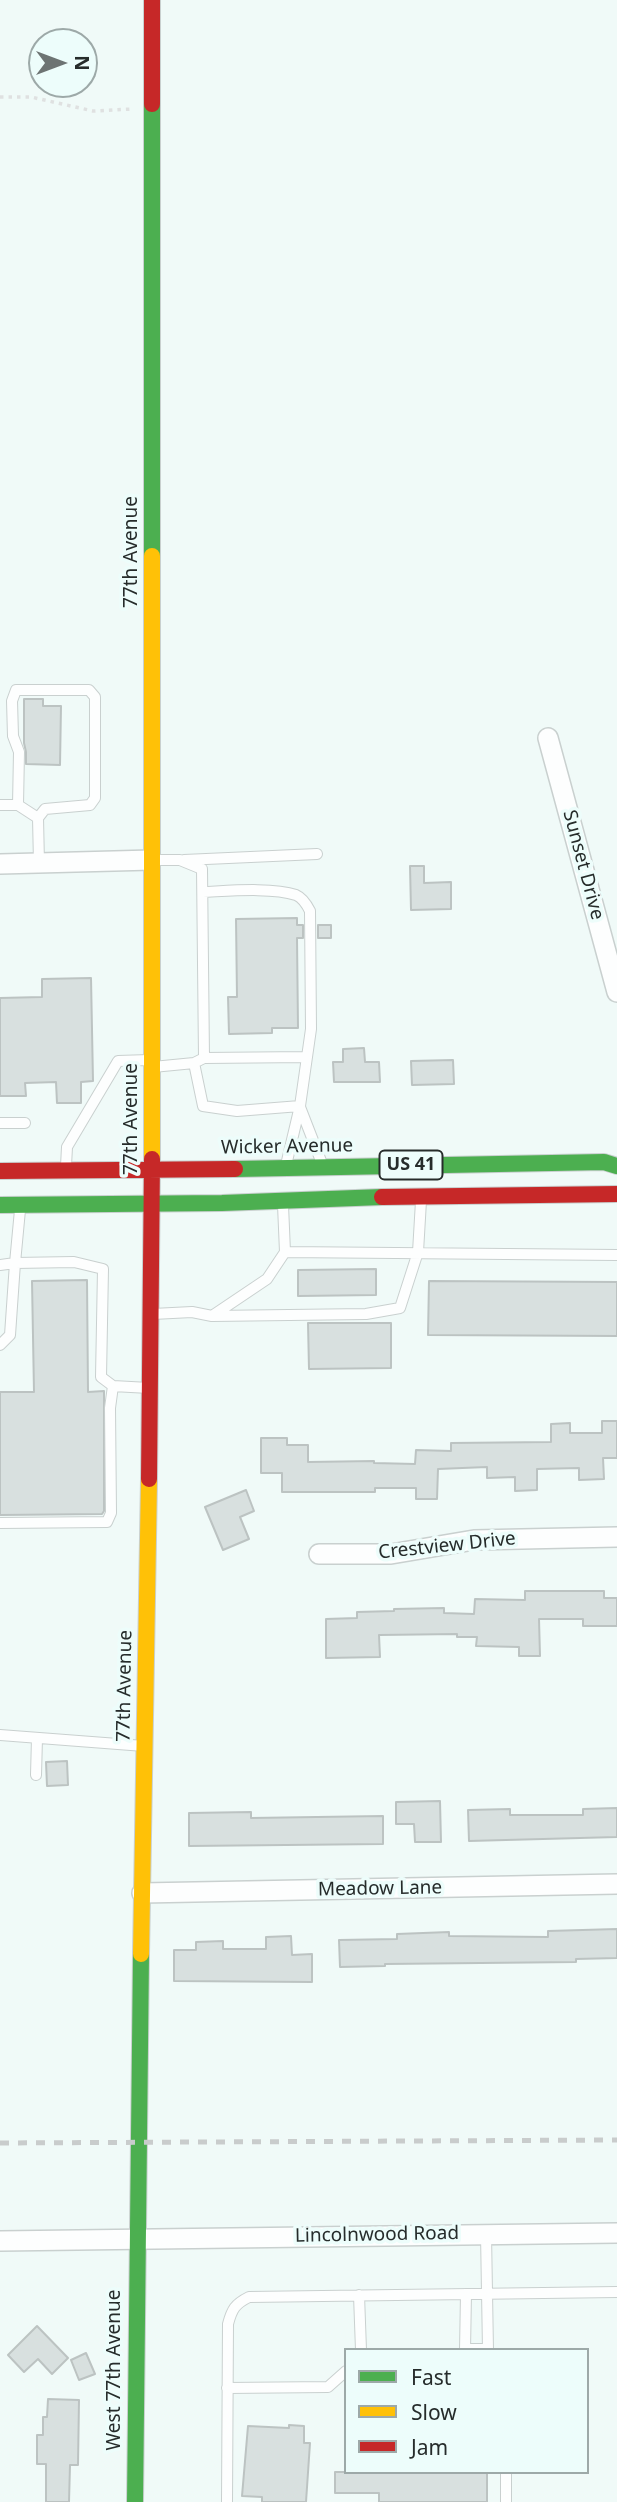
<!DOCTYPE html>
<html>
<head>
<meta charset="utf-8">
<style>
  body { margin:0 }
  #map { position:relative; width:617px; height:2502px; overflow:hidden; background:#f0faf8; font-family:"Noto Sans",sans-serif }
  canvas { display:block }
  .legend { position:absolute; left:344px; top:2348px; width:245px; height:126px; box-sizing:border-box; background:#edfdfb; border:2px solid #9da9a8; margin:0; padding:9px 12px; list-style:none; font-size:21px; color:#262c2b }
  .legend li { display:flex; align-items:center; gap:14px; height:35px }
  .legend b { width:35px; border:2px solid #9da9a8 }
  .north { position:absolute; left:28px; top:28px; width:70px; height:70px; box-sizing:border-box; background:#edfdfb; border:2px solid #9da9a8; border-radius:50%; rotate:90deg; font-size:19px; font-weight:700; line-height:28px; text-align:center; color:#262c2b }
  .north::after { content:''; display:block; margin:auto; width:24px; height:32px; background:#6d7473; clip-path:polygon(50% 0,100% 100%,50% 72%,0 100%) }
</style>
</head>
<body>
<div id="map">
<canvas width="617" height="2502"></canvas>
<ul class="legend">
<li><b style="height:9px;background:#4caf50"></b>Fast</li>
<li><b style="height:9px;background:#ffc107"></b>Slow</li>
<li><b style="height:9px;background:#c62828"></b>Jam</li>
</ul>
<div class="north">N</div>
</div>
<script>
const ctx = document.querySelector('canvas').getContext('2d');
ctx.lineJoin = 'round';
function paint(path, color) { ctx.fillStyle = color; ctx.fill(path, 'evenodd'); }
function strokePath(path, color, width, dash) { ctx.strokeStyle = color; ctx.lineWidth = width; ctx.lineCap = dash ? 'butt' : 'round'; ctx.setLineDash(dash || []); ctx.stroke(path); }
function drawText(font, color, halo, rows, align = 'center') {
  ctx.font = font + ' "Noto Sans",sans-serif'; ctx.lineWidth = 7; ctx.setLineDash([]); ctx.textBaseline = 'middle'; ctx.strokeStyle = halo; ctx.fillStyle = color; for (const [text, x, y, turn = 0] of rows) {
    ctx.save(); ctx.translate(x, y); ctx.rotate((+turn || 0) * Math.PI / 180); ctx.textAlign = isNaN(turn) ? turn : align; if (halo) ctx.strokeText(text, 0, 0); ctx.fillText(text, 0, 0); ctx.restore();
  }
}
const building = new Path2D(`
  M24,699H43V706H61L60,765L26,764V752L24,743Z
  M410,866H424V883L451,882V909L411,910Z
  M297,918V925H303V938H297L298,1028H272V1033L229,1034L228,997H237L236,919Z
  M318,925H331V938H318Z
  M91,978L93,1081L81,1082V1103H57L56,1082L25,1083L26,1096H0V998L42,997V979Z
  M364,1048L365,1062H379L380,1082H334L333,1062H343V1049Z
  M453,1060L454,1084L412,1085L411,1061Z
  M376,1269V1295L298,1296V1270Z
  M87,1280L88,1392L104,1391V1511L102,1514L0,1515V1392H34L32,1281Z
  M429,1281L617,1282V1336L428,1335Z
  M308,1323H391V1368L309,1369Z
  M602,1421H617V1458H603L604,1479L579,1480V1468L537,1469V1490L515,1491V1477L487,1478V1467L438,1469L437,1499H416V1488H375V1492H282V1473H261V1438H287V1445H308V1462L374,1461V1463L415,1464L416,1450L451,1451V1443L551,1442V1424L570,1423V1433H602Z
  M246,1490L254,1511L240,1517L249,1539L223,1550L205,1507Z
  M525,1591H604V1598H617V1626H583V1619H539L540,1656H519V1647L476,1646L477,1637H457V1634L379,1635L380,1657L326,1658V1619L357,1618V1612L394,1611V1609L444,1608V1613L474,1614L475,1599L525,1600Z
  M67,1761L68,1785L47,1786L46,1762Z
  M440,1801L441,1842H415L414,1824H396V1802Z
  M617,1808V1837L469,1841L468,1810L510,1809V1815H583V1809Z
  M251,1812V1818L383,1816V1844L189,1846V1813Z
  M617,1929V1958L576,1959V1962L385,1964V1966L340,1967L339,1940L397,1939V1934L449,1932V1936L548,1937V1931Z
  M291,1936L292,1955L312,1954V1982L174,1981V1950H196V1942L223,1941V1949H266V1937Z
  M37,2326L68,2358L52,2374L38,2359L24,2372L8,2355Z
  M86,2353L95,2374L79,2380L71,2360Z
  M48,2399L79,2400L78,2465H70L69,2502H46V2464H37V2435H43V2417H47Z
  M289,2425L304,2426V2443H310L306,2502H262V2497L242,2496L248,2426L289,2428Z
  M335,2472H487V2502H379V2493H335Z`);
paint(building, '#d8e0df');
strokePath(building, '#bcc3c2', 2);
const lane = new Path2D(`
  M0,805H18
  M38,818L18,805L19,752L13,736L12,701L16,690H89L95,697V798L90,805L45,809L38,818L39,863
  M153,860H180L202,869L204,1058L194,1063L153,1067
  M184,860L317,854
  M203,892C228,891 272,887 296,895C303,898 307,905 310,911L311,1029L300,1106L287,1161
  M204,1058L306,1057
  M194,1063L203,1106L237,1111L300,1106
  M300,1107L321,1161
  M0,1123H25
  M66,1166L67,1147L118,1061L149,1060
  M285,1252L617,1255
  M0,1265L15,1263L20,1210
  M153,1314L192,1312L212,1316L267,1279L285,1252L283,1205
  M212,1316L366,1314L400,1308L418,1252L421,1201
  M0,1345L10,1335L15,1263L74,1262L103,1269L101,1377L113,1386L149,1388
  M0,1523L107,1522L111,1513L110,1408L113,1386
  M0,1735L144,1746
  M36,1775L37,1738
  M486,2234L488,2350
  M359,2295L361,2350
  M466,2349H488
  M465,2350L466,2294
  M227,2388L328,2387L346,2371
  M506,2472V2502
  M227,2502L228,2324C232,2309 235,2304 249,2297L617,2292`);
const street = new Path2D(`
  M548,738L617,992
  M0,864L152,860
  M319,1554H391L474,1540L617,1537
  M142,1893L617,1884
  M0,2241L617,2233`);
const fast = new Path2D(`
  M152,104V556
  M235,1169L604,1162L617,1166
  M0,1205L222,1203L382,1197
  M135,2502L141,1954`);
const slow = new Path2D(`
  M152,556V1159
  M141,1954L149,1479`);
const jam = new Path2D(`
  M152,0V104
  M0,1171L235,1169
  M382,1197L617,1194
  M149,1479L152,1159`);
strokePath(lane, '#c9d0cf', 12);
strokePath(street, '#c9d0cf', 22);
strokePath(fast, '#c9d0cf', 18);
strokePath(slow, '#c9d0cf', 18);
strokePath(jam, '#c9d0cf', 18);
strokePath(new Path2D(`
  M0,97H31L93,111L133,109`), '#dfe1e1', 3.5, [3.5, 5]);
strokePath(lane, '#fdfefe', 10);
strokePath(street, '#fdfefe', 19);
strokePath(fast, '#4caf50', 16);
strokePath(slow, '#ffc107', 16);
strokePath(jam, '#c62828', 16);
strokePath(new Path2D(`
  M0,2143L617,2140`), '#c9cccc', 5, [9, 9]);
for (const [x, y, w] of [
  [411,1165,63]
]) { const box = new Path2D(); box.roundRect(x - w / 2, y - 14.5, w, 29, 5); ctx.fillStyle = '#edfdfb'; ctx.fill(box); strokePath(box, '#262c2b', 2); }
drawText('bold 18px', '#262c2b', null, [
  ["US 41",411,1165]
]);
drawText('19px', '#262c2b', '#edfdfb', [
  ["77th Avenue",132,552,-90],
  ["Sunset Drive",583,865,75],
  ["77th Avenue",132,1119,-90],
  ["Wicker Avenue",287,1147,-1],
  ["Crestview Drive",447,1546,-6],
  ["77th Avenue",125,1686,-89],
  ["Meadow Lane",380,1889,-1],
  ["Lincolnwood Road",377,2235,-1],
  ["West 77th Avenue",115,2370,-90]
]);
</script>
</body>
</html>
